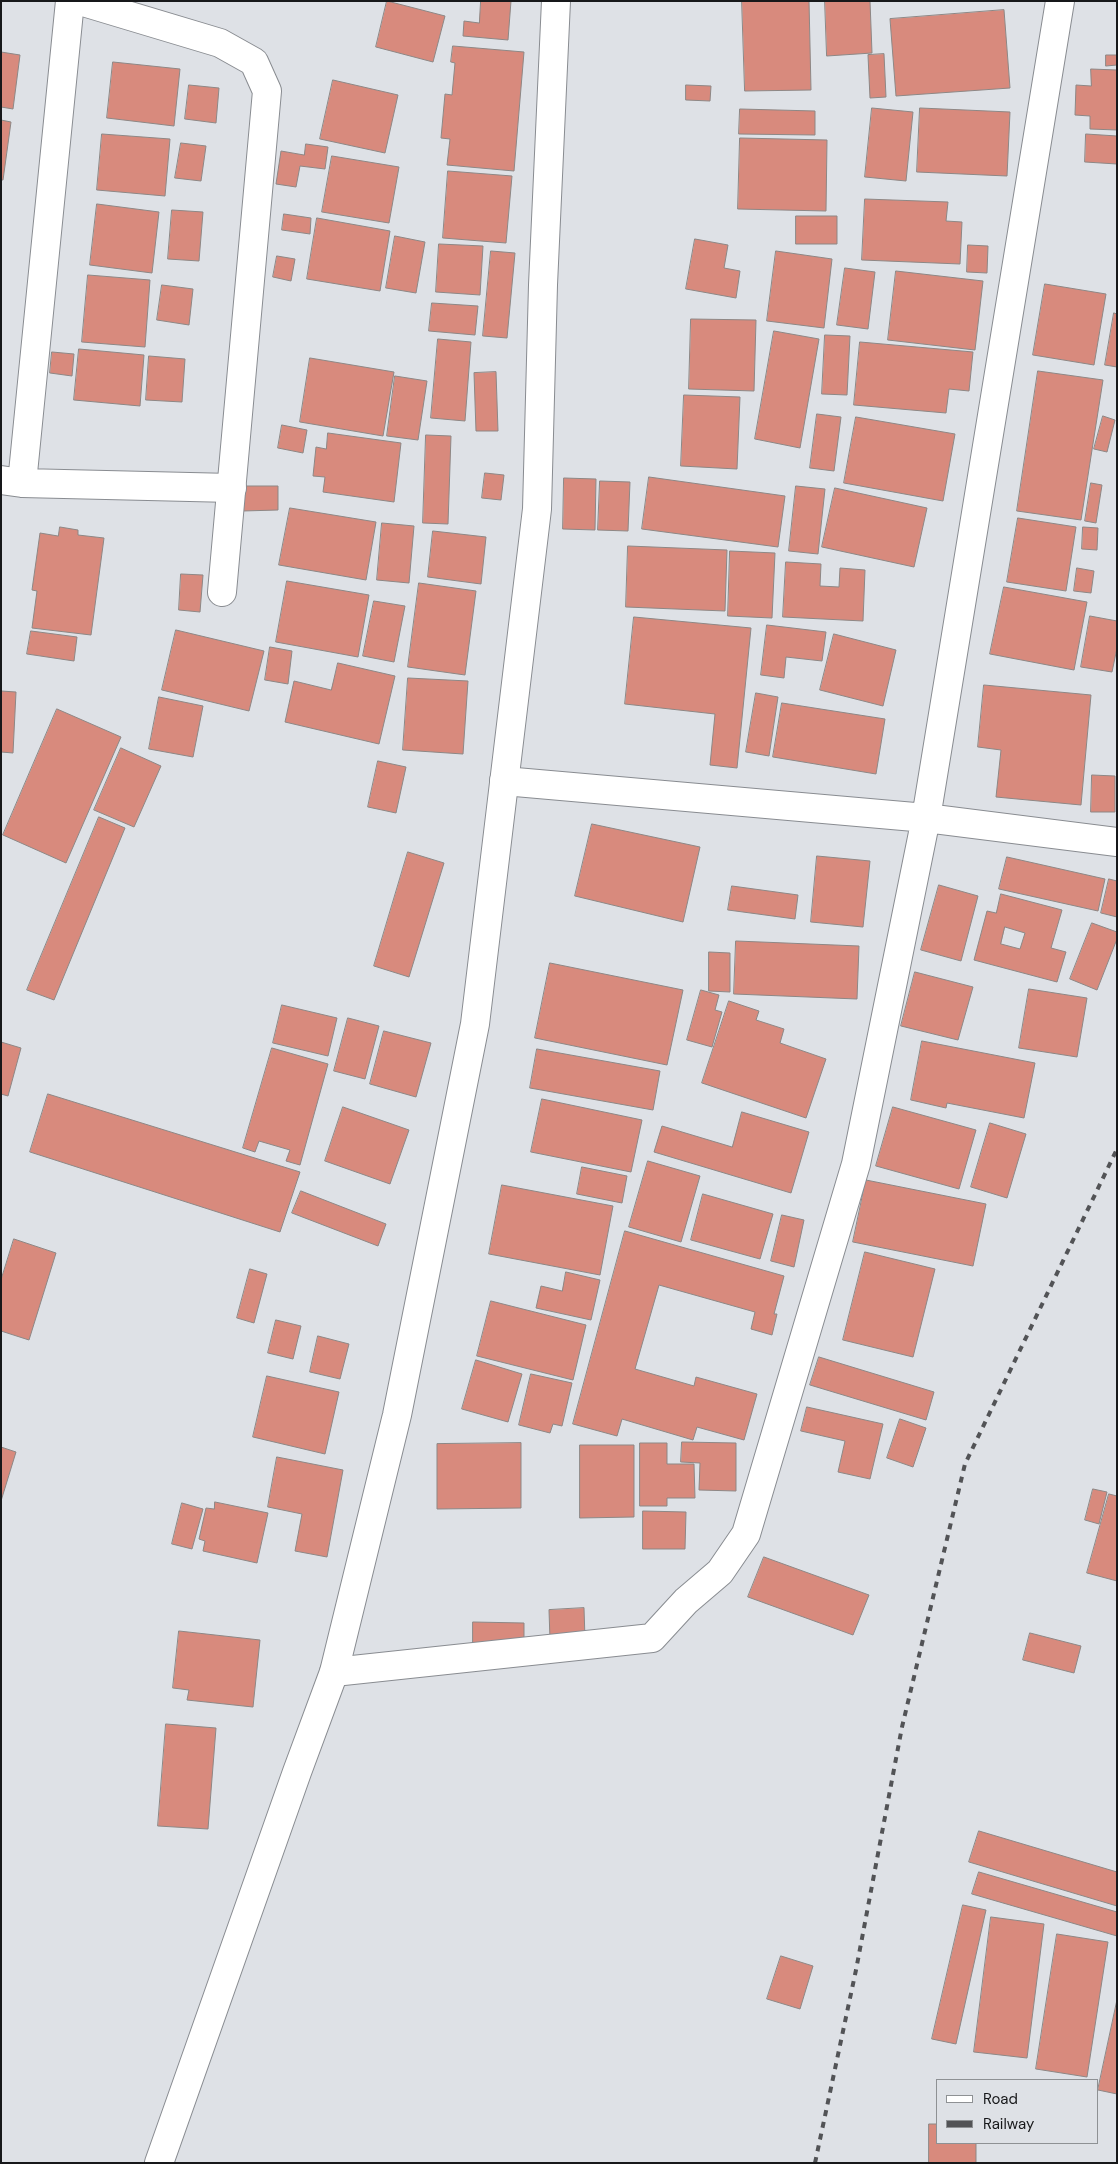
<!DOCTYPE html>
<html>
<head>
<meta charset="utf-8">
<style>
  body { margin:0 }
  #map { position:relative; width:1118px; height:2164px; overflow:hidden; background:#dee1e6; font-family:"DM Sans",sans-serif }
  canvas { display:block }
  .frame { position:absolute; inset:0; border:2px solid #17181a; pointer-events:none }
  .legend { position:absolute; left:936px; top:2079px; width:162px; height:65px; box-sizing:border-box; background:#dee1e6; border:1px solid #8e9194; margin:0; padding:6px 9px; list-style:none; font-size:15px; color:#17181a }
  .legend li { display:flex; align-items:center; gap:10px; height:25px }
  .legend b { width:25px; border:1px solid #8e9194 }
</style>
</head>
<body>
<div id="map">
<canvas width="1118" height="2164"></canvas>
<div class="frame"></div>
<ul class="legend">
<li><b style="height:6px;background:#fff"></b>Road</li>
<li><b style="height:6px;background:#525356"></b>Railway</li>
</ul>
</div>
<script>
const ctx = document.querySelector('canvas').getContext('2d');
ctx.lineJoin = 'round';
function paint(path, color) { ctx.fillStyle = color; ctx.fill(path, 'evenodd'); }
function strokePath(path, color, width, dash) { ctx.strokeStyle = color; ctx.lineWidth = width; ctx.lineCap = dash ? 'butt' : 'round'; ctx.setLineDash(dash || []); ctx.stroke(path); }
const building = new Path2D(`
  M387,1L445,16L433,62L376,47Z
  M481,1H511L508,40L463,36L464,21L479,23Z
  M742,1H809L811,90L745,91Z
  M825,1H870L872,53L827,56Z
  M1004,10L1010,88L896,96L890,19Z
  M453,46L524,52L514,171L447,165L450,139L441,138L445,94L452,95L455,63L451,62Z
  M1,52L20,55L13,109L1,107Z
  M884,54L886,97L870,98L868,55Z
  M1106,55H1117V65L1106,66Z
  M113,62L180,69L174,126L107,118Z
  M1091,69L1117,70V130L1090,129V116L1075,115L1076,85L1091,86Z
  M333,80L398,95L385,153L320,139Z
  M189,85L219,88L216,123L185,119Z
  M686,85L711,86L710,101L686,100Z
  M872,108L913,112L906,181L865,177Z
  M920,108L1010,112L1007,176L917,172Z
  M740,109L815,111V135L739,134Z
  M1,120L11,122L3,180H1Z
  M102,134L170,139L165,196L97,190Z
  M1086,134L1117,136V164L1085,162Z
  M740,138L827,140L826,211L738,209Z
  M181,143L206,146L201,181L175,178Z
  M306,144L328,147L325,169L300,166L296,187L276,184L281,151L304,155Z
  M332,156L399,167L389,223L322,212Z
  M448,171L512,176L506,243L443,238Z
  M865,199L948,202L946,221L962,222L960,264L862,260Z
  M97,204L159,212L152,273L90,265Z
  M172,210L203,212L199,261L168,259Z
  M284,214L311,218L310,234L282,230Z
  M796,216H837V244H796Z
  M317,218L390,231L380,291L307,279Z
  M395,236L425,242L416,293L386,288Z
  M695,239L728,245L724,268L740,271L736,298L686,289Z
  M439,244L483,246L480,295L436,292Z
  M968,245L988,246L987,273L967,272Z
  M491,251L515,253L507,338L483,336Z
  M776,251L832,259L824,328L767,321Z
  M277,256L295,259L291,281L273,277Z
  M845,268L875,272L868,329L837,325Z
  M896,271L983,281L975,350L888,340Z
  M88,275L150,280L145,347L82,342Z
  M1045,284L1106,294L1094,365L1033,355Z
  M162,285L193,289L189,325L157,320Z
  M432,303L478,306L475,335L429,331Z
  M1114,313L1117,314V367L1105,365Z
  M691,319L756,320L754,391L689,389Z
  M774,331L819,339L800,448L755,439Z
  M825,335L850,336L847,395L822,394Z
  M438,339L471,342L465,421L431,418Z
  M860,342L973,352L969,391L949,389L946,413L854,405Z
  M79,349L144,355L140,406L74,400Z
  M52,352L74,354L72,376L50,373Z
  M149,356L185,359L182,402L146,400Z
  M310,358L394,372L383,436L300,422Z
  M1038,371L1103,380L1081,520L1017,511Z
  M496,372L498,431H476L474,373Z
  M395,376L427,381L418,440L387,436Z
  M684,395L740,397L737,469L681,466Z
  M817,414L841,417L834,471L810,468Z
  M1103,416L1115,420L1107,452L1094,449Z
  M856,417L955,434L943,501L844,483Z
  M282,425L307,430L303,453L278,448Z
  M328,433L401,443L394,502L323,492L325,477L313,476L316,447L326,449Z
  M426,435L451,436L448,524L423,523Z
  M485,473L504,475L501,500L482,498Z
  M649,477L785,496L778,547L642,529Z
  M564,478L596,479L595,530L563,529Z
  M600,481L630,482L628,531L598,530Z
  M1091,483L1102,485L1096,523L1085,521Z
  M243,486H278V510L243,511Z
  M796,486L825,489L818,554L789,551Z
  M835,488L927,508L914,567L822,547Z
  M290,508L376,522L366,580L279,565Z
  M1018,518L1076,527L1066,591L1007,582Z
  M382,523L414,526L409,583L377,580Z
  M60,527L78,530V535L104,538L91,635L32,628L37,591L32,590L40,533L58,536Z
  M1083,527L1098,528L1097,550L1082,549Z
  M433,531L486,537L481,584L428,577Z
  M628,546L727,550L725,611L626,607Z
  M730,551L775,553L772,618L728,616Z
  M786,562L821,564L820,586L839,587L840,568L865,570L863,621L783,617Z
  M1077,568L1094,571L1091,593L1074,591Z
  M181,574L203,575L200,612L179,610Z
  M287,581L369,595L358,657L276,642Z
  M419,583L476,591L465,675L408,667Z
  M1004,587L1087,602L1074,670L990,654Z
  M374,601L405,606L394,662L363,656Z
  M1090,616L1117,621V648L1112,672L1081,667Z
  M634,617L751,628L737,768L710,765L715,714L625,704Z
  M767,625L826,632L822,661L786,657L784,678L761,675Z
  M176,630L264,651L249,711L162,690Z
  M31,631L77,637L74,661L27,654Z
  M834,634L896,650L883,706L820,690Z
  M270,647L292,651L288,684L265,680Z
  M338,663L395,676L379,744L285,722L294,681L331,690Z
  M408,678L468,681L463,754L403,750Z
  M984,685L1091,695L1081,805L996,797L1001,750L978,747Z
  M1,691L16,692L13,753L1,752Z
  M756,693L778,697L769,756L746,752Z
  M159,697L203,706L193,757L149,749Z
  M782,703L885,719L876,774L773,757Z
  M57,709L121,737L66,863L3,835Z
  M121,748L161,766L134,827L94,810Z
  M378,761L406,767L396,813L368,807Z
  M1092,775L1115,776V812H1091Z
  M99,817L125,828L54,1000L27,990Z
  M592,824L700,847L683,922L575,896Z
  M408,852L444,863L409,977L374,966Z
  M817,856L870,861L863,927L811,922Z
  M1007,857L1105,879L1098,911L999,889Z
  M1109,879L1117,881V917L1101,913Z
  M939,885L978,896L961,961L921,950Z
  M732,886L798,895L795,919L728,910Z
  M1001,894L1062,910L1051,948L1066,952L1057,982L974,960L987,911L996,913ZM1005,927L1025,933L1020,949L1001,944Z
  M1092,923L1117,932V939L1097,990L1070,979Z
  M736,941L859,946L857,999L734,994Z
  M709,952L730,953V992L709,991Z
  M550,963L683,990L667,1065L535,1038Z
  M915,972L973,987L958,1040L901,1026Z
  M1029,989L1087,998L1077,1057L1019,1048Z
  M701,990L719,995L715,1010L722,1012L712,1047L687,1040Z
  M729,1001L759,1011L756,1020L784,1029L780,1043L826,1059L806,1118L702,1083Z
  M282,1005L337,1018L328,1056L273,1043Z
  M348,1018L379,1026L365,1079L334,1071Z
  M384,1031L431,1043L416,1097L370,1084Z
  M922,1041L1035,1063L1024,1118L947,1103L946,1108L911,1100Z
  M1,1042L21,1048L8,1096L1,1094Z
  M272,1048L328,1064L300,1165L286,1161L290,1150L259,1141L255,1152L243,1148Z
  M537,1049L660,1071L653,1110L530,1088Z
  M48,1094L300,1172L280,1232L30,1152Z
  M542,1099L642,1120L631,1172L531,1152Z
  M343,1107L409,1130L390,1184L325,1161Z
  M893,1107L976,1130L959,1189L876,1166Z
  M742,1112L809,1132L791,1193L654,1152L662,1126L732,1147Z
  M990,1123L1026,1134L1007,1198L971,1187Z
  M648,1161L700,1176L681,1242L629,1227Z
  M582,1167L627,1176L622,1203L577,1194Z
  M866,1180L986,1204L973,1266L853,1242Z
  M502,1185L613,1206L600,1275L489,1254Z
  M301,1191L386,1224L378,1246L292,1213Z
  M703,1194L773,1214L760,1259L691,1240Z
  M782,1215L804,1220L794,1267L771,1261Z
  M625,1231L784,1276L774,1314H777L772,1335L751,1329L755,1312L659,1285L635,1369L694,1386L696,1377L757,1394L744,1440L697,1427L693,1440L622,1419L617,1436L573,1424Z
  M14,1239L56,1253L29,1340L1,1331V1280Z
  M865,1252L935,1269L913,1357L843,1340Z
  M250,1269L267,1274L254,1323L237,1318Z
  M566,1272L600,1280L591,1320L536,1308L541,1286L562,1291Z
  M491,1301L586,1325L573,1380L477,1356Z
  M276,1320L301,1326L293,1359L268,1353Z
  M318,1336L349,1344L340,1379L310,1372Z
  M819,1357L934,1392L926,1420L810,1385Z
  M476,1360L522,1374L508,1422L462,1409Z
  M531,1374L572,1383L562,1426L553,1424L550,1433L519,1425Z
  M267,1376L339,1392L325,1454L253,1437Z
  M807,1407L883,1424L870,1479L838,1472L845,1441L801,1431Z
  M900,1419L926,1428L913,1467L887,1458Z
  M682,1442L736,1443V1491L699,1490L700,1463L681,1462Z
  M521,1443V1508L437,1509V1444Z
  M640,1443H667V1464H694L695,1498H667V1506H640Z
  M580,1445H634V1517L580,1518Z
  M1,1447L16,1452L1,1501Z
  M277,1457L343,1470L327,1557L295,1551L302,1514L268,1507Z
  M1093,1489L1107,1492L1099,1524L1085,1520Z
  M1109,1494L1117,1496V1581L1087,1573Z
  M215,1502L268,1513L257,1563L203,1551L205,1541L199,1539L206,1508L214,1509Z
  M182,1503L203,1509L192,1549L172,1544Z
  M643,1511L686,1512L685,1549H643Z
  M764,1557L869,1595L853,1635L748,1597Z
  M584,1608L585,1639L550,1640L549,1610Z
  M473,1622L524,1623V1646L473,1645Z
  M179,1631L260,1640L253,1707L187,1700L189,1690L173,1688Z
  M1030,1633L1081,1646L1074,1673L1023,1660Z
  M166,1724L216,1728L208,1829L158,1826Z
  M979,1831L1117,1872V1906L969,1862Z
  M979,1872L1117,1912V1936L972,1894Z
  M963,1905L986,1910L956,2044L932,2039Z
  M991,1917L1044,1924L1027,2058L974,2052Z
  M1057,1934L1108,1942L1087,2077L1036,2069Z
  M781,1956L813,1966L800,2009L767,1999Z
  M1117,2000V2094L1098,2090Z
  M929,2124H937V2143H976V2163H929Z`);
paint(building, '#d88a7d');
strokePath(building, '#8d8785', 1);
const minor = new Path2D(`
  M1,480L22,483L232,488
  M22,483L70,1
  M504,781L926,818L1117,842
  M334,1672L652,1638L686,1601L720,1572L746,1534L856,1164L926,818L1060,1`);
const tertiary = new Path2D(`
  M80,1L220,43L254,62L267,91L222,592
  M159,2163L297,1772L334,1672L397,1415L475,1024L537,509L543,285L556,1`);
strokePath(minor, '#898c91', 30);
strokePath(tertiary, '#898c91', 30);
strokePath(minor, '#fff', 28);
strokePath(tertiary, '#fff', 28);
strokePath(new Path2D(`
  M815,2163L856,1970L902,1727L965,1464L1117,1149`), '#525356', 4, [6, 6]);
</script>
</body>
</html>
